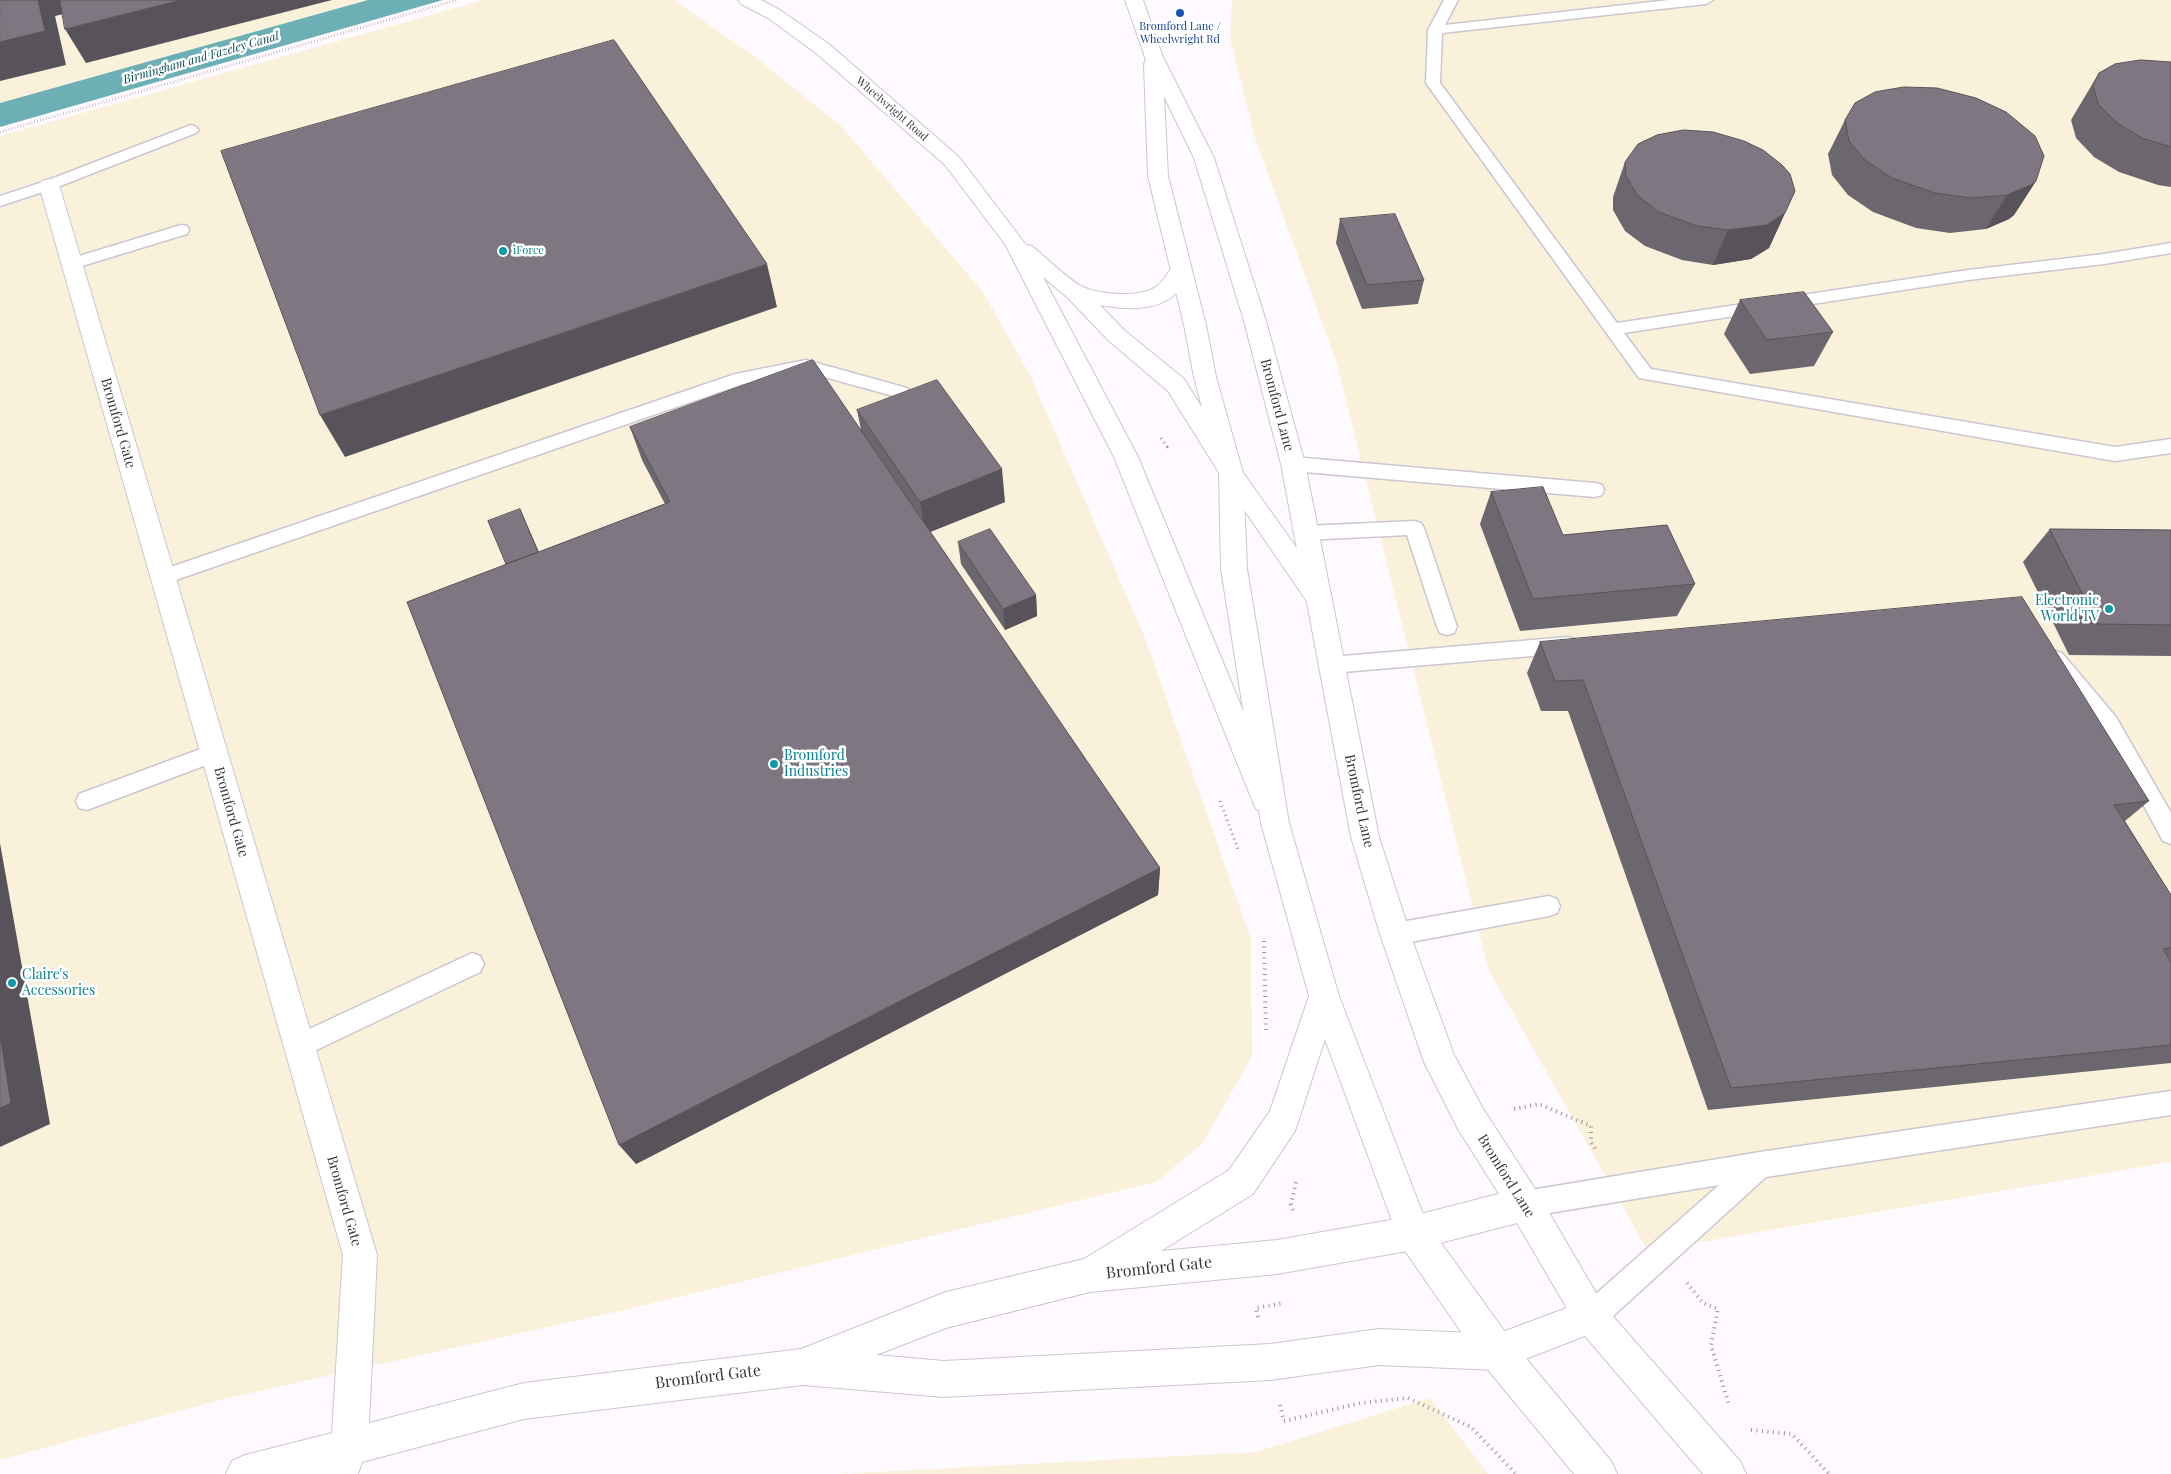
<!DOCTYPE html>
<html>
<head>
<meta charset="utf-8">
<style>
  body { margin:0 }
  canvas { display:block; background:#fefaff }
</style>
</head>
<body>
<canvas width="2171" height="1474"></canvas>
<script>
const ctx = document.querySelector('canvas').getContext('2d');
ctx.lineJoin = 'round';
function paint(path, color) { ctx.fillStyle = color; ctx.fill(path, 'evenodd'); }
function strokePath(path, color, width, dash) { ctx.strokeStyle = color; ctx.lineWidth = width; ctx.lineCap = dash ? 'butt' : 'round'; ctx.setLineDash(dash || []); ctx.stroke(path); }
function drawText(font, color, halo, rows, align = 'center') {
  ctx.font = font + ' "Playfair Display",serif'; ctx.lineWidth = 5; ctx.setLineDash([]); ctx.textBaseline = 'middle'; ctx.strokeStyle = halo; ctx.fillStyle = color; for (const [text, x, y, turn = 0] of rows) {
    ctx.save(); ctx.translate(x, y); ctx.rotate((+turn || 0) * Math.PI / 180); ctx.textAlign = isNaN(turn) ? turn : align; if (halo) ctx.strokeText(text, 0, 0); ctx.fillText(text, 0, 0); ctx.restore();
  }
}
paint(new Path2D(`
  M0,0H368L0,103Z
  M484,0H674L758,59L842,127L983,292L1030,375L1145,638L1251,939L1252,1056L1203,1143L1156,1182L620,1311L224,1399L0,1460V136Z
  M1232,0H2171V1162L1648,1251L1488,969L1336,361L1255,138L1230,38Z
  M1430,1398L1488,1474H838L1256,1452Z`), '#faf1db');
paint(new Path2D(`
  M368,0H443L0,127V103Z`), '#6cb0b6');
const lane = new Path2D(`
  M1444,0H1458L1445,25L1669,0H1713L1706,4L1442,33L1440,83L1617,323L1968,270L2104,254L2171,243V253L2104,264L1968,280L1624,333L1651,369L2115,447L2171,439V453L2115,461L1639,378L1426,83L1428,30Z
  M191,125L196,127L199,130L196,133L55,188L0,206V196L43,182Z
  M181,225L187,226L189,230L187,234L72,269L66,268L64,264L66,260Z
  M806,360L907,388L910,392L907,396L901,398L806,372L743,384L170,582L163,585L156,582L153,577L156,572L735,374Z
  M1293,457L1595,483L1602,485L1604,490L1602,495L1595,497L1293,471L1286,469L1284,464L1286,459Z
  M1414,521L1421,523L1424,528L1457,627L1454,633L1447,635L1440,633L1437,627L1407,535L1306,540L1299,538L1296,533L1299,528L1306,526Z
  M1568,637L1575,639L1578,645L1575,651L1568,653L1331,673L1324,671L1321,665L1324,659L1331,657Z
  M2055,651L2062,653L2116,717L2171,813V844L2163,841L2102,729L2048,665L2045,659L2048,653Z
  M214,744L222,747L225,753L222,759L87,810L79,808L76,801L79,794Z
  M1549,896L1557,899L1560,906L1557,913L1549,916L1395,945L1387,941L1383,934L1387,927L1395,923Z
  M472,953L480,956L484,964L480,972L308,1054L299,1058L290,1054L287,1046L290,1038Z
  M2171,1091V1115L1766,1177L1601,1327L1591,1331L1581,1327L1577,1317L1581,1307L1719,1185L1525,1217L1516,1213L1512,1204L1516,1195L1525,1191L1760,1152Z`);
const street = new Path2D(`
  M49,179L56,181L59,185L377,1255L369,1423L524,1383L801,1349L946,1292L1084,1259L1229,1170L1270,1111L1309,996L1313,986L1324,982L1335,986L1339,996L1295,1131L1253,1194L1161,1251L1277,1240L1413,1216L1525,1187L1537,1192L1542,1204L1537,1216L1525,1221L1413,1250L1277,1274L1090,1292L946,1328L876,1355L944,1361L1270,1344L1379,1329L1497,1334L1591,1299L1603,1305L1609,1317L1603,1329L1497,1370L1379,1365L1270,1380L944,1397L803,1385L524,1419L362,1462L358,1474H226L232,1461L245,1455L332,1433L343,1255L39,185L42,181Z`);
const secondary = new Path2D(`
  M738,0H761L780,10L830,45L959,157L1026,245L1032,246C1044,256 1071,282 1083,287C1100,295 1142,298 1157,286C1171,276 1168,260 1189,265L1192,270C1186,279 1181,289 1173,296C1153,312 1124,309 1100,305L1124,330L1184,379L1239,467L1328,592L1332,599L1328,606L1319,609L1310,606L1223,479L1168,391L1108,340L1068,298L1043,277L1138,457L1280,800L1276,809L1266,812L1256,809L1252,800L1114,457L1005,244L945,165L816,53L768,18L741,4Z`);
const primary = new Path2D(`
  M1125,0H1143L1162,55L1214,158L1266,321L1305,464L1379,837L1410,934L1454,1055L1482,1107L1537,1192L1603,1305L1740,1461L1746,1474H1703L1579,1329L1513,1216L1458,1129L1424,1062L1380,934L1351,837L1281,464L1244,321L1194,158L1164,96L1168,176L1206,325L1216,377L1243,473L1247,569L1289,823L1339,996L1426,1222L1510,1339L1611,1461L1617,1474H1574L1484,1365L1401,1245L1309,996L1261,823L1221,569L1219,473L1194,377L1184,325L1148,176L1144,64L1146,60Z`);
strokePath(lane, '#cdc5d1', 3);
strokePath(street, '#cdc5d1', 2);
strokePath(secondary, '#cdc5d1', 2);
strokePath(primary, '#cdc5d1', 2);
strokePath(new Path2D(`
  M0,132L457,0`), '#979499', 2.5, [0.5, 2.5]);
strokePath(new Path2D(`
  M1161,438L1167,447L1164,448
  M1220,801L1238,849`), '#979499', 3, [1, 4]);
strokePath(new Path2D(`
  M1264,941L1266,1033
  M1514,1109L1539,1104L1591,1126V1142L1597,1152
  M1293,1210L1291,1204L1296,1182
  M1687,1283L1703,1303L1718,1309L1711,1345L1729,1405
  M1258,1317L1256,1308L1283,1303
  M1280,1405L1284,1421L1361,1403L1408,1398L1471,1427L1516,1474
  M1751,1430L1792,1434L1829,1474`), '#979499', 4, [1, 4.5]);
paint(lane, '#fff');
paint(street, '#fff');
paint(secondary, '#fff');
paint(primary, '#fff');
paint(new Path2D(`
  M2171,62V187L2158,185L2119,172L2094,157L2076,138L2071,120L2078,108L2099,73Z
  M1845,120L2036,181L2014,215L2009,219L1986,229L1950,233L1916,228L1873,212L1848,195L1832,175L1828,154Z
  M1625,162L1785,213L1769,248L1751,259L1713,265L1682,260L1645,246L1625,231L1613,210V197Z
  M1340,219L1424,280L1418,304L1362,309L1336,243Z
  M1740,300L1833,332L1814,366L1750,374L1724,334Z
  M857,410L1005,502L930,532L1160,868L1158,895L636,1164L506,564L520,509L539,552L665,504L642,460L630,427L861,430Z
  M1491,492L1563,535L1695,584L1677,616L1520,631L1480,524Z
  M2050,529L2171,530V656L2069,655L2023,562Z
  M958,542L1036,595L1037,616L1005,630L961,564Z
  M1540,642L2149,801L2125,821L2171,895V1063L1708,1110L1568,711H1541L1527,673Z`), '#6c666f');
paint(new Path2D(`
  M38,0H70L76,11L55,16L66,65L0,81V42Z
  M181,0H332L86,63L65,29Z
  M2036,181L2014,215L2009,219L1986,229L2007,195Z
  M1785,213L1769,248L1751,259L1713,265L1728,230Z
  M767,264L777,307L345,457L320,415Z
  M1002,469L1005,502L925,534L920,502Z
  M1036,595L1037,616L1005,630L1003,609Z
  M0,843L50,1124L0,1147Z
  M1160,868L1158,895L636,1164L619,1145Z`), '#58535a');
const building = new Path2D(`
  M0,0H38L45,31L0,42Z
  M60,0H181L65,29Z
  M614,40L767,264L320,415L221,151Z
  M2141,60L2171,62V147L2142,138L2117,123L2098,104L2093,85L2099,73L2115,64Z
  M1904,87L1937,88L1976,98L2006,112L2035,136L2044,156L2036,181L2031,185L2007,195L1971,198L1935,193L1892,178L1865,160L1849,141L1845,120L1855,103L1875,92Z
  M1684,130L1713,132L1744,141L1763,150L1782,165L1790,174L1795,191L1785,213L1767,225L1728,230L1697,226L1659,212L1638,196L1626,176L1625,162L1638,144L1657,135Z
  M1395,214L1424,280L1367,285L1340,219Z
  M1804,292L1833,332L1767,340L1740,300Z
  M813,360L1160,868L619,1145L407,602L670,502L630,427Z
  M937,380L1002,469L920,502L857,410Z
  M1543,487L1563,535L1667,525L1695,584L1533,599L1491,492Z
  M520,509L538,552L506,564L488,521Z
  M990,529L1036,595L1003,609L958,542Z
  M2050,529L2171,530V625L2098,624Z
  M2022,597L2149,801L2114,805L2171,895V948L2163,949L2171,962V1045L1731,1088L1583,680L1555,681L1540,642Z
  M0,1035L11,1103L0,1108Z`);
paint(building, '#7e7781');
strokePath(building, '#58535a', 1);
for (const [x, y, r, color] of [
  [1180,13,5,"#1a4fb4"],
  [503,251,5,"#0f9aa8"],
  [2109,609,5,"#0f9aa8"],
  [774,764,5,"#0f9aa8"],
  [12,983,5,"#0f9aa8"]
]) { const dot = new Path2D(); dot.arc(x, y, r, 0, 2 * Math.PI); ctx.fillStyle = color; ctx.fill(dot); strokePath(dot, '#fff', 2); }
drawText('11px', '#164399', '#fff', [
  ["Bromford Lane /",1180,27],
  ["Wheelwright Rd",1180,40]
]);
drawText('11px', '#3b383d', '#fff', [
  ["Wheelwright Road",892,109,41]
]);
drawText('11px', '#0d838f', '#fff', [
  ["iForce",513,251]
], 'left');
drawText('italic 12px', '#104e53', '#fff', [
  ["Birmingham and Fazeley Canal",201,58,-16]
]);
drawText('14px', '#3b383d', '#fff', [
  ["Bromford Lane",1277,405,75],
  ["Bromford Gate",118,423,74],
  ["Bromford Lane",1359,801,78],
  ["Bromford Gate",231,812,74],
  ["Bromford Lane",1506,1176,58],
  ["Bromford Gate",344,1201,74]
]);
drawText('14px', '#0d838f', '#fff', [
  ["Electronic",2099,601,"right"],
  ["World TV",2099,617,"right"],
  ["Bromford",784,756],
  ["Industries",784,772],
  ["Claire's",22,975],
  ["Accessories",22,991]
], 'left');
drawText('16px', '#3b383d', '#fff', [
  ["Bromford Gate",1159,1268,-6],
  ["Bromford Gate",708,1377,-7]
]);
</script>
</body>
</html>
